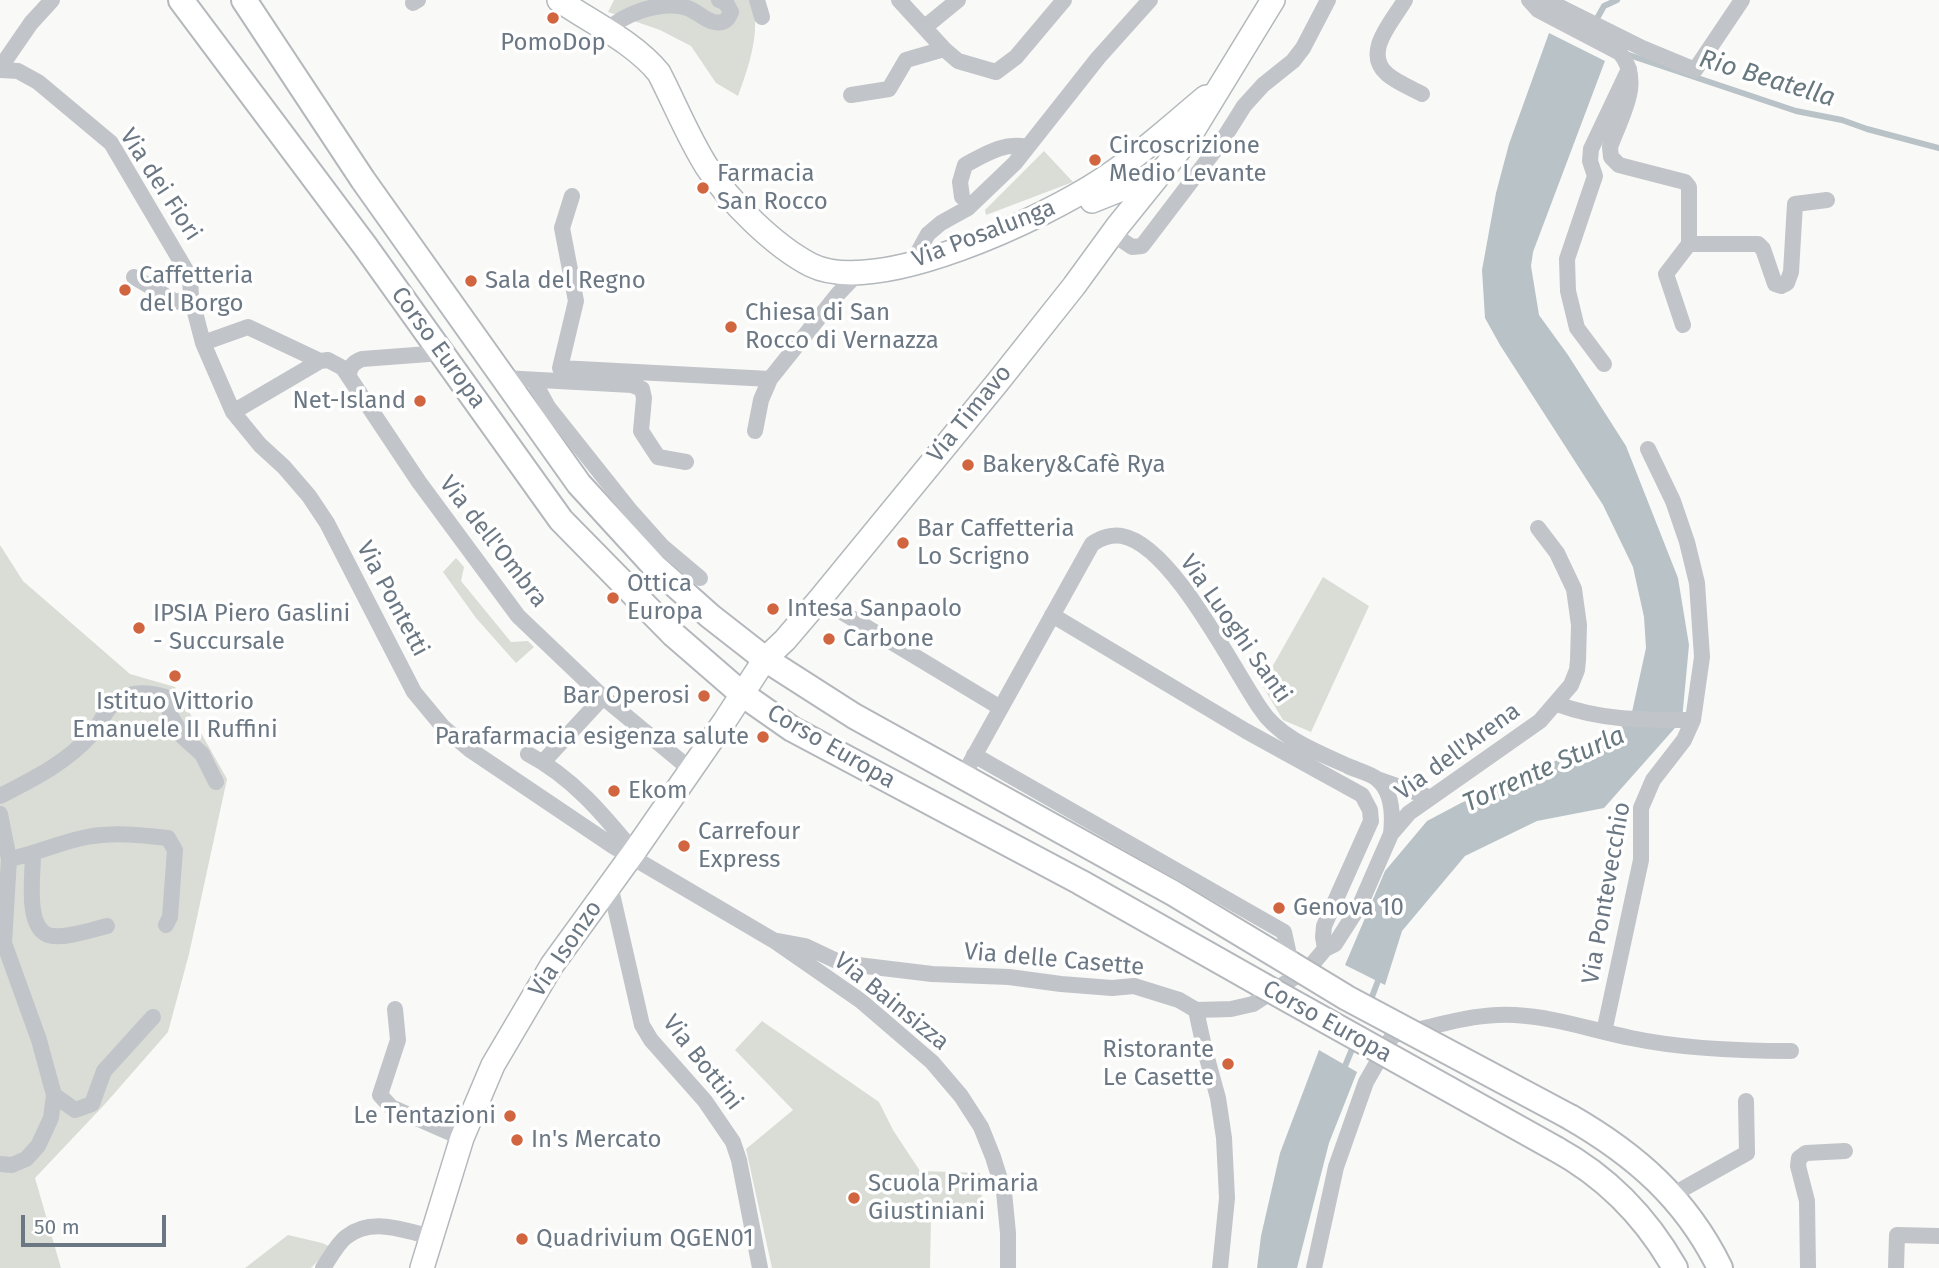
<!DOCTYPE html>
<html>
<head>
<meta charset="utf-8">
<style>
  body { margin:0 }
  #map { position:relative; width:1939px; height:1268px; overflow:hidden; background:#f9f9f7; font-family:"Fira Sans",sans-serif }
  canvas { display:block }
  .scale { position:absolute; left:21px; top:1215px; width:145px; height:32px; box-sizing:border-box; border:4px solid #6b7884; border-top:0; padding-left:9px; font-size:21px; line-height:24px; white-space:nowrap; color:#6b7884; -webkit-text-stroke:5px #fff; paint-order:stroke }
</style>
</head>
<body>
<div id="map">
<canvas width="1939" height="1268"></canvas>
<div class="scale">50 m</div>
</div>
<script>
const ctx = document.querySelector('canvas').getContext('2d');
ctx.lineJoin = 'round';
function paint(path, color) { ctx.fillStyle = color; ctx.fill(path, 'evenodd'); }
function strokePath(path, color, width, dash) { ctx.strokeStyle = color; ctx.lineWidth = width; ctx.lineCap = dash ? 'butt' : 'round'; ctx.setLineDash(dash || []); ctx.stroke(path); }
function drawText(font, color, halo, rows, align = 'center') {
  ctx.font = font + ' "Fira Sans",sans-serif'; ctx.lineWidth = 7; ctx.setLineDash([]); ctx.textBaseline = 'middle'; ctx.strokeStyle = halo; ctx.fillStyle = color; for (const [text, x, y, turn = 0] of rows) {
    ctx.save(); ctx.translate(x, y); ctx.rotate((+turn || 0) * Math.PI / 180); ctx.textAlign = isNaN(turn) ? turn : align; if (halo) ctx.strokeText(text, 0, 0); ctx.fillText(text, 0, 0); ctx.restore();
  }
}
paint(new Path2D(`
  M614,0H752C761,32 749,66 738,96L716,83L691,46L660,30L608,12Z
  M1044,151L1073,182L986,215L985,210Z
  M0,545L23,581L130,674L175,687L227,779L189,954L168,1032L105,1104L35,1178L61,1268H0Z
  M456,558L464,567L461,581L511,642L528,641L534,647L516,663L476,618L443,572Z
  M1323,577L1369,606L1311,732L1283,720L1262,685Z
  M762,1021L879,1102L893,1130L920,1171L980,1173L983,1215L931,1218L930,1268H772L746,1149L793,1110L735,1050Z
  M288,1235L322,1243L331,1247L311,1268H245Z`), '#d9ddd6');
paint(new Path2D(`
  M1549,33L1605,61L1533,252L1531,266L1539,315L1568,355L1626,446L1678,578L1689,645L1682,720L1604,808L1537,821L1465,856L1402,931L1385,985L1345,965L1385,871L1427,821L1461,803L1598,742L1630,721L1646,648L1644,617L1633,567L1603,505L1500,345L1485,318L1482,270L1496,193L1509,144Z
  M1319,1050L1357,1072L1329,1143L1297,1268H1257L1261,1236L1280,1153Z`), '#b9c3c7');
strokePath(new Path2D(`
  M1595,22L1604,6L1617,0
  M1623,53L1796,111L1842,120L1867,129L1939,148
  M1370,1002L1381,973
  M1343,1071L1355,1042`), '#b9c3c7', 6);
const secondary = new Path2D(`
  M559,0C592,23 634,42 659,73C675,104 688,137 707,167C729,201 774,246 811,265C877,298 1044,218 1103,179C1140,155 1172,125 1206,97
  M1092,201L1157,175
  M422,1268L462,1138L493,1065L552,965L634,852L724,722L765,659L785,640L820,599L997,383L1074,286L1117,227L1188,139L1273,0`);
const primary = new Path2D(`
  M181,0L365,246L561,520L674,635L742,694L792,729L1080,882L1262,985
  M244,0L363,180L579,484L655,567L710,616L765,659L854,716L1173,893L1291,964
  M1570,1117C1636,1155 1686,1199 1720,1268
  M1556,1149C1607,1177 1646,1217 1675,1268`);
strokePath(secondary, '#b3b8bc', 26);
strokePath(primary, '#b4b8bc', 28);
strokePath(new Path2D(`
  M757,0L762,17
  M899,0L944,49L958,61L996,72L1016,57L1064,0
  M1405,0C1393,21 1362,52 1387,74C1396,82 1411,88 1422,94
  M1529,0L1538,10L1620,53C1644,82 1621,116 1610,147L1611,157L1619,165L1685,182L1689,187V244L1666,274L1683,325
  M1546,0L1642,48L1695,70L1742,0
  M413,3L418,0
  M925,27L958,0
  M606,31C624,14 658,1 684,7C696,9 703,20 714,22C723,24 728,20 731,12L726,3L719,0
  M0,68L31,23L52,0
  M0,70L18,71L38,82L111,143L190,277L191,297L203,343L233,412L260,445L284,467L309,496L327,523L414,692L443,727L469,749L613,846L773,940L861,1001L932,1062L961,1096L981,1127L993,1157L1004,1192L1008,1233V1268
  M851,95L889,89L906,60L944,49
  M572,196L562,228L576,301L560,368L770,379
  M962,197L960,182L965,165C986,154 1003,142 1027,147
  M1113,234L1132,247L1142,246L1222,141L1244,106L1263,85L1293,61L1303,48L1328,0
  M1689,244H1758L1763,249L1775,284L1781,286L1787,283L1791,272L1795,204L1827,200
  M912,263L928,234L941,223L968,208L1015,163L1098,58L1150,0
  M134,277L176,302L191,297
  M203,343L248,327L320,361
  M1604,364L1577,328L1568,291L1567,259L1595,176L1590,161L1591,149L1629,69
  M349,375C349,367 354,362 362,359L442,353
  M503,378L632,385L642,389L644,398L641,431L658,457L686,462
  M533,380L548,407L629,509L662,546L700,578
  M233,412L320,361L328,360L343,368L419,482L518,616L603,697L690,769
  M755,431L761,400L770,379L838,294L858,273
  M820,599L999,707
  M1052,615L1246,731L1362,795L1370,810L1371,821L1324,926L1323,937L1325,949
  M1557,704C1603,721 1644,720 1693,720
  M528,754C572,777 603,814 634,852
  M974,755L1284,932L1291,964
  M543,762L603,697
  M963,776L1092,544C1100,538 1112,534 1122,536C1172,545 1232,667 1260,708C1279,738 1317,752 1348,766C1356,770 1370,773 1377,779C1393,792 1393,816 1391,834
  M1377,779L1429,797
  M0,796C33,779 66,763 91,735C101,724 105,708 118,700C132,691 149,692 165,697L172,718L183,737L202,754L216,782
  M0,814L9,859L4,943L39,1040L54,1095L51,1118L38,1146L26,1159L12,1165L0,1164
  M33,854C33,875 25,926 48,935C62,940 94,929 107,926
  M9,859C36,854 60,842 87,837C114,832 142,835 168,838L175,850L170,917L166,925
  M610,885L642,1025L651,1040L705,1101L733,1142L739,1160L760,1268
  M778,941L805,946L841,963L932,974L1009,977L1061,984L1112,988L1134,986L1179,1000L1196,1010L1204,1047L1218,1098L1224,1138L1227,1198L1220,1268
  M395,1009L398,1040L380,1095L391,1107L462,1138
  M1196,1010L1231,1009L1253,1004L1309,968L1325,949L1335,944L1360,905L1391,834L1409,813L1540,721L1571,685L1577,670L1578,660L1579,625L1574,589L1557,553L1538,528
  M1604,1032L1641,860V808L1653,780L1684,740L1693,720L1702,657L1697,583L1687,542L1673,501L1648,449
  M54,1095L75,1110L92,1104L104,1071L153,1017
  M1672,1195L1747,1153L1746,1101
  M323,1268C330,1258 337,1244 346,1237C371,1217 404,1230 431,1237
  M1314,1268L1336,1167L1366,1082L1393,1035C1433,1028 1474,1012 1515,1015C1554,1017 1592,1030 1631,1038C1683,1049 1738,1051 1791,1051
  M1808,1268L1807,1201L1798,1166L1799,1158L1806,1153L1845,1151
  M1896,1268L1897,1235L1939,1236`), '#c1c4c8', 16);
strokePath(secondary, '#fff', 23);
strokePath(primary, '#fff', 24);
const primaryBridge = new Path2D(`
  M1291,964L1347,998L1570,1117
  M1262,985L1556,1149`);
strokePath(primaryBridge, '#b4b8bc', 28, []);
strokePath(primaryBridge, '#fff', 24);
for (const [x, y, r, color] of [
  [553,18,7,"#d0653f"],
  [1095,160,7,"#d0653f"],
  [703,188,7,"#d0653f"],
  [471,281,7,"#d0653f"],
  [125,290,7,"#d0653f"],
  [731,327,7,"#d0653f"],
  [420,401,7,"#d0653f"],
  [968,465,7,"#d0653f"],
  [903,543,7,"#d0653f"],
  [613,598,7,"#d0653f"],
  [773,609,7,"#d0653f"],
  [139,628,7,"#d0653f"],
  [829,639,7,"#d0653f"],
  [175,676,7,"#d0653f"],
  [704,696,7,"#d0653f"],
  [763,737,7,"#d0653f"],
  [614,791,7,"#d0653f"],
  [684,846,7,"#d0653f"],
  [1279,908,7,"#d0653f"],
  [1228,1064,7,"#d0653f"],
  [510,1116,7,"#d0653f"],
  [517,1140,7,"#d0653f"],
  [854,1198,7,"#d0653f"],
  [522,1239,7,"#d0653f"]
]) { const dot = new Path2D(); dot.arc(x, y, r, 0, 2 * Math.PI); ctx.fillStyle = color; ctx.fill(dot); strokePath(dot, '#fff', 2.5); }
drawText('24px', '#6b7884', '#fff', [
  ["PomoDop",553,43,"center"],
  ["Circoscrizione",1109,146],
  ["Medio Levante",1109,174],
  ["Farmacia",717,174],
  ["San Rocco",717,202],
  ["Caffetteria",139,276],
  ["del Borgo",139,304],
  ["Sala del Regno",485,281],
  ["Chiesa di San",745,313],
  ["Rocco di Vernazza",745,341],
  ["Net-Island",406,401,"right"],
  ["Bakery&Cafè Rya",982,465],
  ["Bar Caffetteria",917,529],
  ["Lo Scrigno",917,557],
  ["Ottica",627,584],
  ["Europa",627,612],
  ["Intesa Sanpaolo",787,609],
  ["IPSIA Piero Gaslini",153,614],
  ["- Succursale",153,642],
  ["Carbone",843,639],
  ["Bar Operosi",690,696,"right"],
  ["Istituo Vittorio",175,702,"center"],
  ["Emanuele II Ruffini",175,730,"center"],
  ["Parafarmacia esigenza salute",749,737,"right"],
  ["Ekom",628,791],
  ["Carrefour",698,832],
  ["Express",698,860],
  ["Genova 10",1293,908],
  ["Ristorante",1214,1050,"right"],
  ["Le Casette",1214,1078,"right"],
  ["Le Tentazioni",496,1116,"right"],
  ["In's Mercato",531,1140],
  ["Scuola Primaria",868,1184],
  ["Giustiniani",868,1212],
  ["Quadrivium QGEN01",536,1239]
], 'left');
drawText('24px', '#6b7884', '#fff', [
  ["Via dei Fiori",160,185,57],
  ["Via Posalunga",984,234,-21],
  ["Corso Europa",438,348,54],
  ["Via Timavo",970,414,-51],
  ["Via dell'Ombra",493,542,52],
  ["Via Pontetti",392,599,62],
  ["Via Luoghi Santi",1235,629,55],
  ["Corso Europa",831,747,30],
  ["Via dell'Arena",1458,752,-36],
  ["Via Pontevecchio",1607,893,-80],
  ["Via Isonzo",566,949,-56],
  ["Via delle Casette",1054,960,5],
  ["Via Bainsizza",891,1002,39],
  ["Corso Europa",1327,1022,29],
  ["Via Bottini",702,1063,52]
]);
drawText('italic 26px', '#67787f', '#fff', [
  ["Rio Beatella",1767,79,17],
  ["Torrente Sturla",1544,770,-24]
]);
</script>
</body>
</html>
